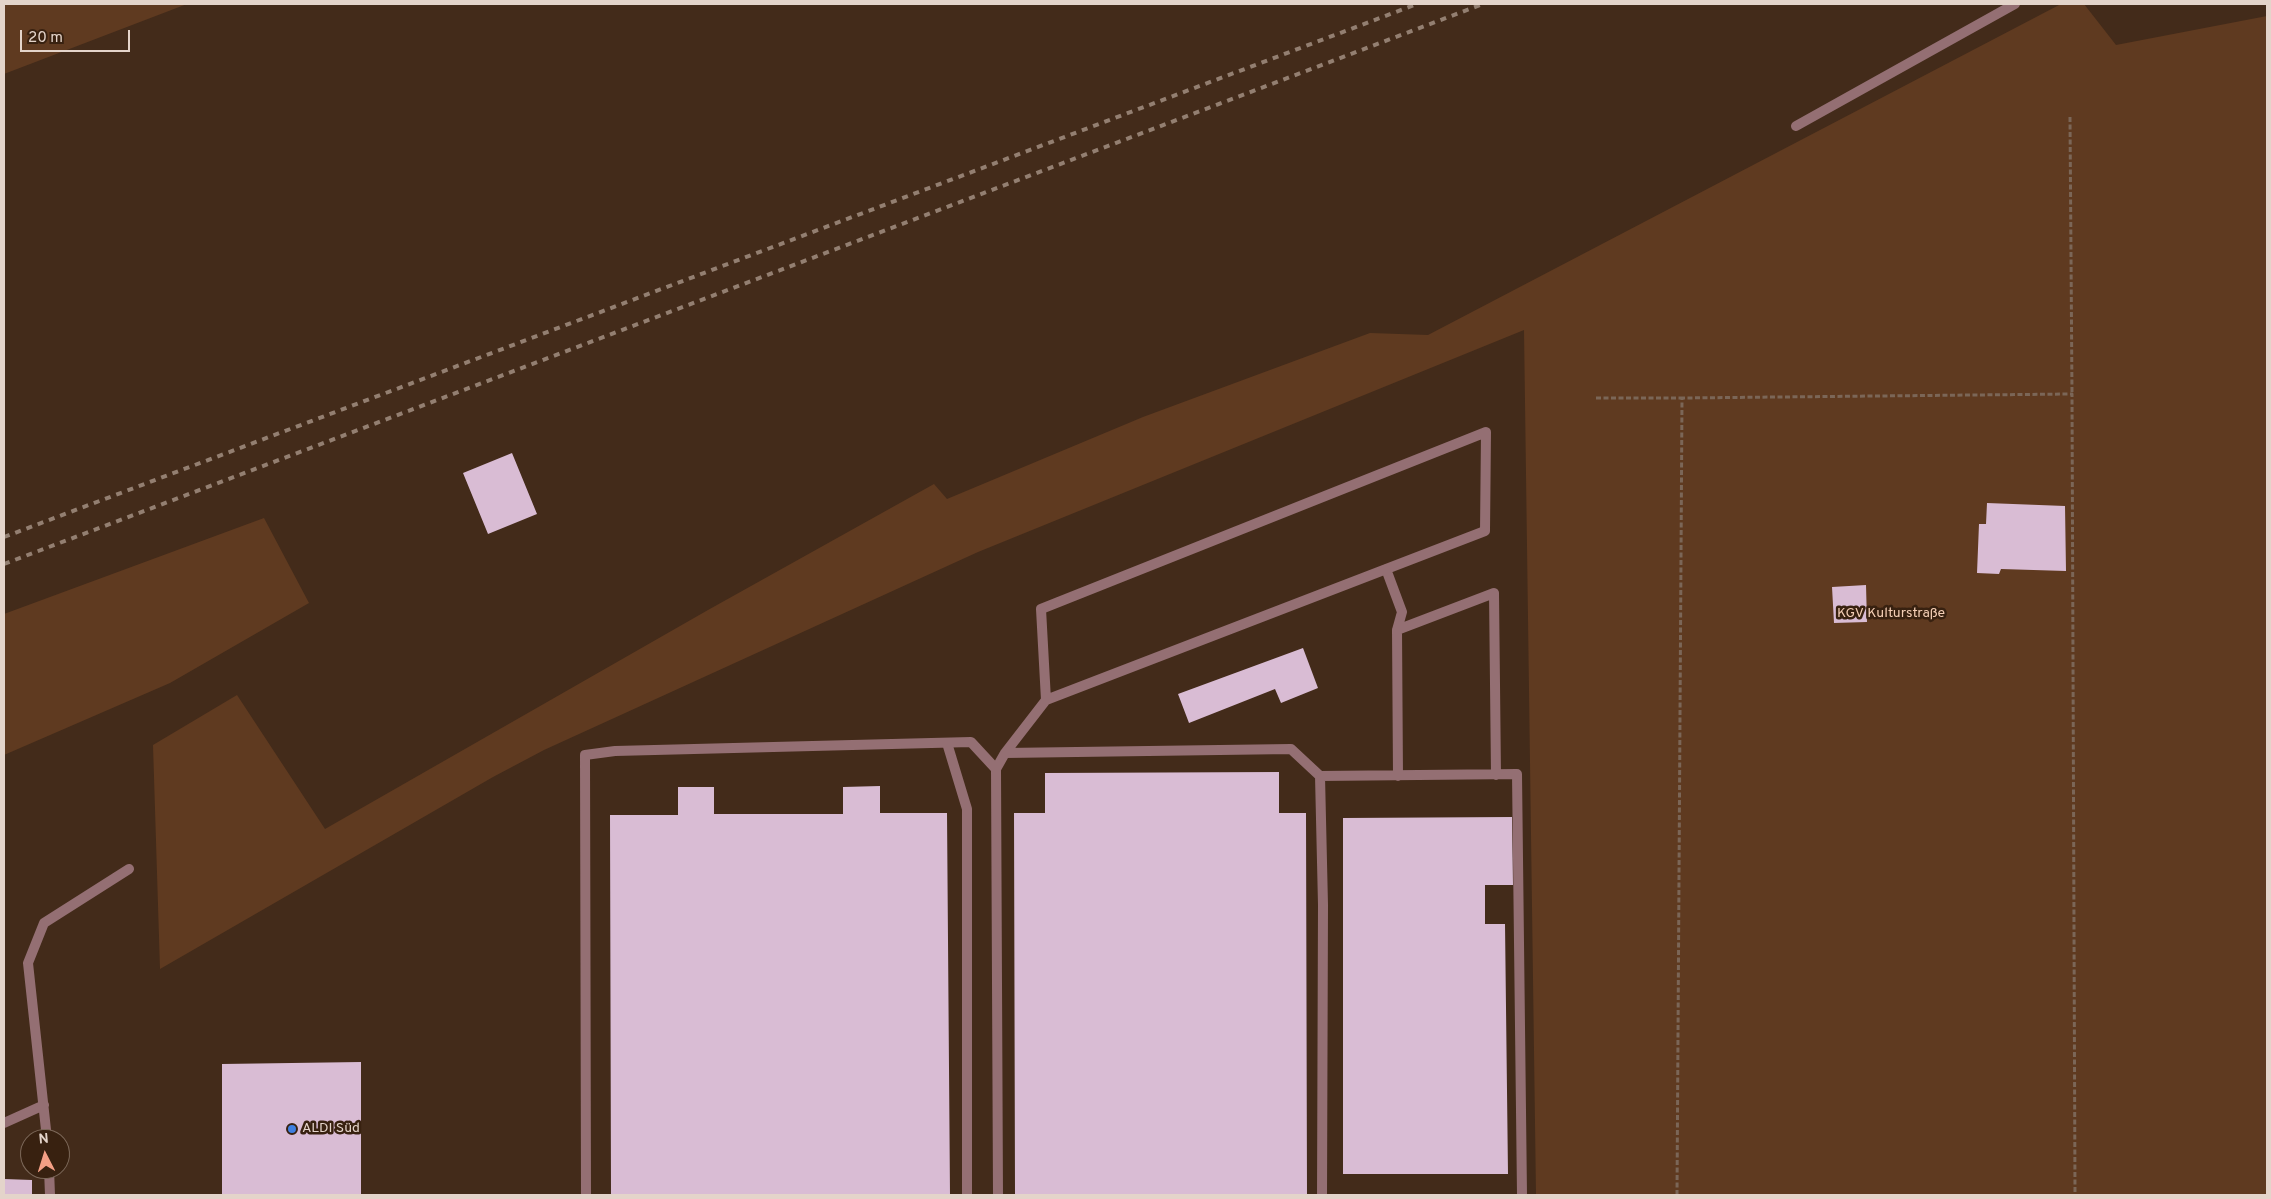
<!DOCTYPE html>
<html>
<head>
<meta charset="utf-8">
<style>
  body { margin:0 }
  #map { position:relative; width:2271px; height:1199px; overflow:hidden; background:#432b1a; font-family:Overpass,sans-serif }
  canvas { display:block }
  .frame { position:absolute; inset:0; border:5px solid #e4d4ca; pointer-events:none }
  .north { position:absolute; left:20px; top:1129px; width:50px; height:50px; box-sizing:border-box; background:#382110; border:1px solid #7d695a; border-radius:50%; rotate:355deg; font-size:14px; font-weight:700; line-height:20px; text-align:center; color:#e4d4ca }
  .north::after { content:''; display:block; margin:auto; width:18px; height:22px; background:#f39f85; clip-path:polygon(50% 0,100% 100%,50% 72%,0 100%) }
  .scale { position:absolute; left:20px; top:30px; width:110px; height:22px; box-sizing:border-box; border:2px solid #e4d4ca; border-top:0; padding-left:6px; font-size:15px; line-height:18px; white-space:nowrap; color:#e4d4ca; -webkit-text-stroke:4px #382110; paint-order:stroke }
</style>
</head>
<body>
<div id="map">
<canvas width="2271" height="1199"></canvas>
<div class="frame"></div>
<div class="north">N</div>
<div class="scale">20 m</div>
</div>
<script>
const ctx = document.querySelector('canvas').getContext('2d');
ctx.lineJoin = 'round';
function paint(path, color) { ctx.fillStyle = color; ctx.fill(path, 'evenodd'); }
function strokePath(path, color, width, dash) { ctx.strokeStyle = color; ctx.lineWidth = width; ctx.lineCap = dash ? 'butt' : 'round'; ctx.setLineDash(dash || []); ctx.stroke(path); }
function drawText(font, color, halo, rows, align = 'center') {
  ctx.font = font + ' Overpass,sans-serif'; ctx.lineWidth = 5; ctx.setLineDash([]); ctx.textBaseline = 'middle'; ctx.strokeStyle = halo; ctx.fillStyle = color; for (const [text, x, y, turn = 0] of rows) {
    ctx.save(); ctx.translate(x, y); ctx.rotate((+turn || 0) * Math.PI / 180); ctx.textAlign = isNaN(turn) ? turn : align; if (halo) ctx.strokeText(text, 0, 0); ctx.fillText(text, 0, 0); ctx.restore();
  }
}
paint(new Path2D(`
  M4,4H187L4,74Z
  M2061,4H2084L2116,45L2267,16V1195H1536L1524,330L978,552L544,750L493,777L160,969L153,745L237,695L325,829L708,610L934,484L947,499L1143,417L1370,333L1428,335Z
  M264,518L309,603L170,683L4,755V614Z`), '#5f3a20');
paint(new Path2D(`
  M512,453L537,514L488,534L463,473Z
  M1987,503L2065,506L2066,571L2001,569L1999,574L1977,573L1979,524H1986Z
  M1866,585L1867,622L1834,623L1832,587Z
  M1303,648L1318,688L1281,703L1275,689L1189,723L1178,694Z
  M1279,772V813H1306L1307,1195H1015L1014,813H1045V773Z
  M880,786V813H947L950,1195H611L610,815H678V787H714V814H843V787Z
  M1512,817L1513,885H1485V924H1505L1508,1174H1343V818Z
  M361,1062V1195H222V1064Z
  M4,1179L32,1180V1195H4Z`), '#d9bcd4');
strokePath(new Path2D(`
  M2070,117L2072,394
  M1596,398H1682
  M1677,1195L1682,398L2072,394L2075,1195`), '#7b6657', 3, [5, 2.5]);
strokePath(new Path2D(`
  M1796,126L2015,4
  M1386,569L1402,612L1397,630
  M947,743L967,809V1195
  M1005,753L1291,749L1320,776L1323,905L1322,1195
  M1320,776L1517,774L1522,1195
  M1398,776L1397,630L1494,593L1496,775
  M4,1123L44,1105
  M47,1139L28,963L44,923L129,869
  M49,1169L50,1195
  M586,1195L585,755L615,751L971,742L996,769
  M998,1195L996,769L1005,753L1046,700L1485,531L1486,432L1041,609L1046,700`), '#946f73', 10);
strokePath(new Path2D(`
  M4,537L1417,4
  M4,564L1483,4`), '#937f71', 4, [6, 6]);
for (const [x, y, r, color] of [
  [292,1129,5,"#3f7fe0"]
]) { const dot = new Path2D(); dot.arc(x, y, r, 0, 2 * Math.PI); ctx.fillStyle = color; ctx.fill(dot); strokePath(dot, '#382110', 2); }
drawText('14px', '#f4ceb5', '#382110', [
  ["KGV Kulturstraße",1891,614]
]);
drawText('14px', '#e4d4ca', '#382110', [
  ["ALDI Süd",302,1129]
], 'left');
</script>
</body>
</html>
